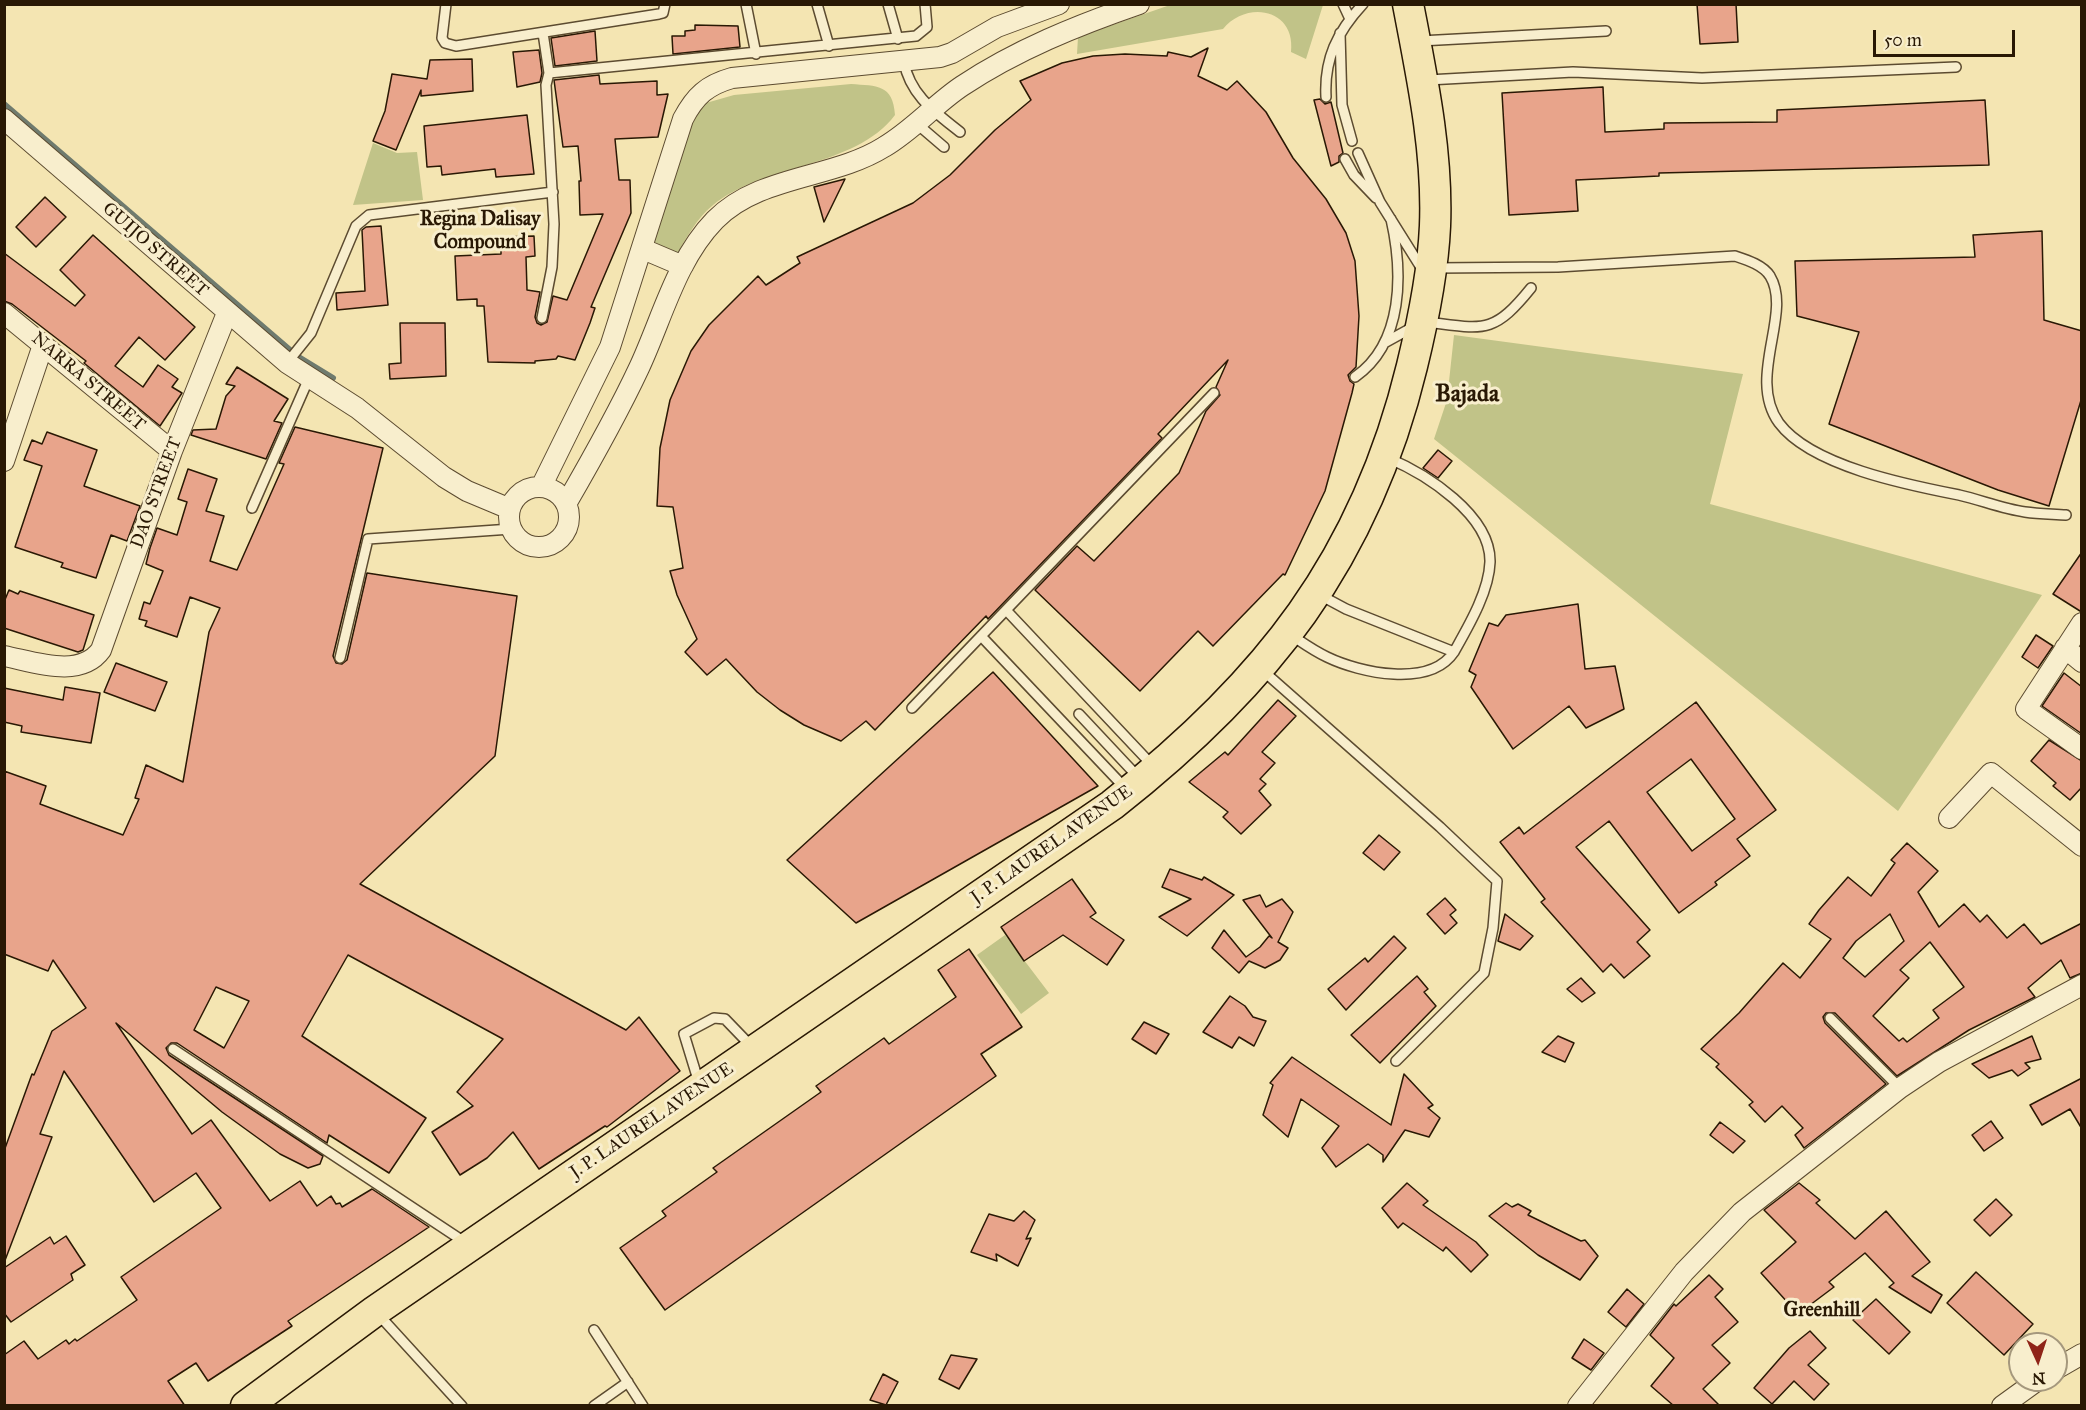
<!DOCTYPE html>
<html>
<head>
<meta charset="utf-8">
<style>
  body { margin:0 }
  #map { position:relative; width:2086px; height:1410px; overflow:hidden; background:#f4e5b2; font-family:"IM FELL Great Primer",serif }
  canvas { display:block }
  .frame { position:absolute; inset:0; border:6px solid #291804; pointer-events:none }
  .north { position:absolute; left:2008px; top:1332px; width:60px; height:60px; box-sizing:border-box; background:#f8eecd; border:2px solid #a5987d; border-radius:50%; rotate:177deg; font-size:16px; font-weight:700; line-height:24px; text-align:center; color:#291804 }
  .north::after { content:''; display:block; margin:auto; width:21px; height:27px; background:#8f2418; clip-path:polygon(50% 0,100% 100%,50% 72%,0 100%) }
  .scale { position:absolute; left:1873px; top:30px; width:142px; height:27px; box-sizing:border-box; border:3px solid #291804; border-top:0; padding-left:8px; font-size:18px; line-height:21px; white-space:nowrap; color:#291804; -webkit-text-stroke:4px #f8eecd; paint-order:stroke }
</style>
</head>
<body>
<div id="map">
<canvas width="2086" height="1410"></canvas>
<div class="frame"></div>
<div class="north">N</div>
<div class="scale">50 m</div>
</div>
<script>
const ctx = document.querySelector('canvas').getContext('2d');
ctx.lineJoin = 'round';
function paint(path, color) { ctx.fillStyle = color; ctx.fill(path, 'evenodd'); }
function strokePath(path, color, width, dash) { ctx.strokeStyle = color; ctx.lineWidth = width; ctx.lineCap = dash ? 'butt' : 'round'; ctx.setLineDash(dash || []); ctx.stroke(path); }
function drawText(font, color, halo, rows, align = 'center') {
  ctx.font = font + ' "IM FELL Great Primer",serif'; ctx.lineWidth = 6; ctx.setLineDash([]); ctx.textBaseline = 'middle'; ctx.strokeStyle = halo; ctx.fillStyle = color; for (const [text, x, y, turn = 0] of rows) {
    ctx.save(); ctx.translate(x, y); ctx.rotate((+turn || 0) * Math.PI / 180); ctx.textAlign = isNaN(turn) ? turn : align; if (halo) ctx.strokeText(text, 0, 0); ctx.fillText(text, 0, 0); ctx.restore();
  }
}
paint(new Path2D(`
  M1170,5H1323L1306,59L1291,52C1296,8 1246,0 1223,29L1077,54L1078,37Z
  M851,84C877,86 893,84 895,115C854,169 763,163 712,206C697,218 687,237 677,254L654,242C666,205 681,130 706,103L734,95Z
  M373,143L397,153L417,152L423,200L353,205Z
  M1454,335L1743,374L1710,504L2042,595L1898,811L1434,439L1447,400Z
  M1005,935L1049,993L1021,1014L977,955Z`), '#c1c388');
strokePath(new Path2D(`
  M4,104L297,356L333,378`), '#6f7b6e', 6);
const building = new Path2D(`
  M1697,4H1736L1738,42L1700,44Z
  M695,25L738,26L740,47L673,54L672,36H685V31L695,30Z
  M595,31L597,61L555,66L551,38Z
  M1208,48L1198,76L1227,90L1237,81L1266,112L1293,158L1326,199L1346,233L1355,261L1359,316L1356,367L1348,375L1350,381L1354,384L1352,393L1325,491L1285,575L1283,574L1213,646L1198,631L1140,691L1035,590L1077,546L1094,561L1179,473L1206,411L1220,395L1216,387L1228,360L1158,434L1162,438L988,619L986,616L875,730L866,721L841,741L804,725L780,710L757,692L726,659L707,675L685,652L697,639L677,595L670,571L683,568L673,507L657,506L660,448L670,400L691,351L709,325L758,276L766,285L800,263L797,257L913,203L950,175L995,130L1031,100L1020,81L1062,63L1093,56L1125,54L1167,56L1168,52L1191,57Z
  M539,50L542,73L540,82L517,87L513,52Z
  M472,59L473,91L421,96V90L396,150L373,141L385,111L392,74L427,79L430,60Z
  M599,75L600,84L657,81V95L668,94L658,137L615,139L619,180H630L631,213L591,307L595,308L590,323L575,360L558,356L556,359L535,361V363L488,362L484,306H477V299L457,300L455,256L501,254V237L534,236L535,256L526,257L527,290L540,292L535,317L537,323L541,325L547,322L553,296L567,300L603,214L580,215L579,181H581L578,146L563,147L554,80Z
  M1603,87L1605,132L1664,129V123L1777,122V110L1985,100L1989,165L1659,173V176L1576,180L1578,211L1509,215L1502,93Z
  M1320,99L1325,104L1331,102L1343,153L1339,156V162L1331,166L1314,100Z
  M527,115L534,174L496,177L495,169L442,175L441,166L427,167L424,126Z
  M845,179L824,222L814,187Z
  M45,197L66,217L36,247L16,227Z
  M381,226L388,305L337,310L336,293L365,291L362,230L366,227Z
  M2042,231L2044,320L2082,331V397L2049,506L1998,490L1829,424L1859,332L1797,316L1795,261L1975,257L1973,235Z
  M93,235L195,327L165,360L139,337L115,366L143,387L158,365L178,379L172,387L182,393L160,426L84,363L86,361L12,304L4,301V253L75,306L85,295L60,270Z
  M400,323H445L446,376L390,379L389,364L401,363Z
  M237,367L288,399L274,421L282,423L266,459L191,435L193,430L216,429L226,396L235,386L226,384Z
  M295,427L383,448L333,656L336,663L342,664L347,660L367,573L517,596L495,756L360,884L626,1030L639,1017L680,1071L607,1127L605,1126L539,1169L513,1132L487,1158L460,1175L432,1132L473,1106L457,1092L503,1039L348,955L302,1036L426,1118L389,1173L329,1135L327,1143L177,1043H171L166,1048L169,1055L323,1156L320,1164L308,1168L280,1154L222,1112L116,1023L192,1134L211,1120L270,1201L300,1181L317,1206L331,1196L336,1204L340,1203L342,1207L372,1189L429,1227L288,1321L292,1326L208,1381L196,1363L168,1381L185,1406H4V1355L24,1341L38,1359L66,1340L69,1344L75,1339L77,1341L137,1300L121,1277L221,1208L196,1173L154,1202L64,1071L40,1134L52,1137L4,1263V1151L32,1074L34,1075L52,1031L86,1008L53,960L48,971L4,954V771L46,786L40,804L123,835L139,799L135,798L146,765L183,782L209,632L220,608L190,597L177,637L145,626L147,621L139,619L144,602L150,604L163,571L146,564L150,548L157,528L177,535L187,502L178,499L188,469L217,479L206,511L224,516L210,561L237,570L284,464L279,463ZM216,987L249,1001L224,1048L194,1030Z
  M47,432L97,450L84,486L140,506L127,541L111,535L96,578L61,567L63,563L15,547L42,466L24,460L32,440L42,444Z
  M1438,450L1452,461L1438,478L1423,468Z
  M2082,552V611H2080L2053,594Z
  M9,590L18,594L20,591L94,615L83,650L78,652L4,628V602Z
  M1578,604L1585,669L1615,666L1624,709L1586,728L1569,706L1513,749L1471,687L1476,675L1469,671L1489,623L1498,626L1506,615Z
  M2036,635L2053,646L2038,668L2022,657Z
  M116,663L167,682L155,711L104,692Z
  M993,672L1098,786L856,923L787,860Z
  M2064,673L2082,687V734L2042,706Z
  M65,687L100,693L91,743L21,732L22,726L4,722V688L63,700Z
  M1278,700L1296,716L1262,752L1275,763L1260,779L1266,784L1259,791L1271,805L1241,834L1223,817L1228,812L1189,782L1225,752L1228,755Z
  M1696,702L1776,810L1737,839L1750,856L1715,882L1717,885L1679,913L1609,821L1576,847L1650,930L1637,942L1650,956L1624,978L1611,964L1603,972L1541,902L1545,899L1500,842L1519,827L1524,834ZM1691,759L1735,819L1692,851L1647,792Z
  M2049,740L2082,761V787L2070,800L2053,786L2056,783L2031,761Z
  M1379,835L1400,852L1384,870L1363,853Z
  M1907,843L1938,871L1918,892L1939,927L1964,904L1980,922L1987,915L2007,938L2024,924L2041,944L2082,923V973L2070,978L2061,960L2028,988L2035,997L1969,1030L1897,1076L1835,1013H1826L1823,1017L1825,1023L1886,1084L1804,1148L1795,1135L1803,1128L1782,1106L1765,1122L1749,1105L1753,1102L1716,1067L1719,1064L1701,1049L1739,1013L1783,963L1800,978L1831,939L1809,924L1819,910L1848,877L1871,896L1895,863L1891,860ZM1890,914L1904,941L1865,977L1843,958L1856,941ZM1930,942L1964,987L1933,1010L1939,1018L1907,1042L1903,1038L1899,1041L1873,1016L1909,978L1900,970Z
  M1170,869L1202,880L1204,877L1234,895L1187,936L1159,917L1191,899L1162,887Z
  M1072,879L1096,913L1090,917L1124,940L1107,965L1063,935L1024,961L1001,927Z
  M1260,895L1266,907L1282,899L1293,912L1278,942L1288,948L1280,960L1265,968L1249,961L1239,973L1212,948L1224,930L1246,957L1260,947L1269,936L1272,938L1243,900Z
  M1445,898L1456,910L1450,915L1457,923L1445,934L1427,914Z
  M1505,914L1533,936L1520,950L1498,941Z
  M1394,936L1406,948L1346,1010L1328,989L1365,958L1368,962Z
  M969,949L1022,1027L981,1054L996,1076L665,1310L620,1248L666,1216L662,1211L717,1172L713,1168L821,1092L816,1086L884,1038L889,1044L956,997L938,970Z
  M1417,976L1428,989L1424,992L1436,1006L1380,1063L1351,1035Z
  M1581,978L1595,993L1582,1002L1567,989Z
  M1230,996L1245,1006L1253,1017L1266,1021L1254,1046L1239,1037L1232,1048L1203,1032Z
  M1144,1022L1169,1034L1156,1054L1132,1039Z
  M1558,1036L1574,1043L1565,1062L1542,1052Z
  M2032,1036L2041,1059L2025,1063L2030,1068L2018,1076L2012,1070L1989,1078L1972,1064Z
  M1292,1057L1391,1125L1404,1074L1433,1105L1428,1108L1440,1118L1429,1137L1405,1130L1383,1162V1155L1368,1144L1336,1167L1322,1148L1339,1126L1301,1099L1288,1137L1263,1115L1273,1085L1270,1083Z
  M2082,1078V1129L2070,1109L2042,1125L2030,1105Z
  M1991,1121L2003,1138L1984,1151L1972,1135Z
  M1720,1122L1745,1141L1733,1153L1710,1135Z
  M1407,1183L1428,1201L1423,1205L1476,1242L1488,1255L1471,1272L1446,1247L1443,1251L1403,1223L1398,1228L1382,1208Z
  M1799,1183L1820,1200L1816,1203L1855,1239L1886,1211L1930,1262L1912,1276L1942,1295L1931,1313L1889,1287L1894,1283L1865,1253L1829,1282L1834,1287L1798,1314L1761,1273L1796,1242L1764,1210Z
  M1996,1199L2012,1215L1990,1236L1974,1220Z
  M1506,1203L1512,1207L1518,1204L1531,1211L1528,1215L1581,1241L1585,1240L1598,1256L1580,1280L1538,1255L1489,1216Z
  M1024,1211L1035,1220L1026,1239L1031,1238L1018,1266L996,1254L997,1261L971,1252L989,1214L1014,1221Z
  M66,1236L85,1265L71,1274L73,1280L11,1322L4,1313V1268L50,1237L54,1244Z
  M1976,1272L2033,1324L2004,1355L1947,1303Z
  M1709,1275L1723,1289L1715,1297L1738,1322L1712,1345L1730,1363L1703,1389L1720,1406H1674L1651,1386L1674,1358L1650,1335L1674,1304L1676,1306Z
  M1627,1289L1644,1304L1626,1327L1608,1312Z
  M1876,1299L1910,1332L1889,1354L1853,1320Z
  M1810,1331L1826,1348L1808,1365L1829,1384L1814,1400L1794,1381L1772,1404L1754,1388L1789,1348Z
  M1584,1339L1604,1353L1591,1370L1572,1358Z
  M951,1355L977,1359L959,1389L939,1379Z
  M883,1374L898,1382L886,1405L870,1400Z`);
paint(building, '#e8a48b');
strokePath(building, '#291804', 1.5);
const service = new Path2D(`
  M446,4L442,38L445,43L456,46L659,14L663,13L665,4
  M746,4L756,54
  M817,4L829,46
  M888,4L898,39
  M1343,4L1350,19
  M1340,33L1342,105L1352,141
  M1420,41L1606,31
  M904,62C910,95 935,112 960,132
  M549,73L916,36L927,27L925,4
  M1428,80L1573,72L1702,78L1956,67
  M1326,97C1324,59 1337,32 1363,4
  M916,123L944,147
  M1358,153L1380,202L1422,269
  M1345,159L1354,175L1376,198
  M1436,268L1558,267L1735,256C1747,260 1763,265 1770,276C1793,314 1746,377 1779,423C1811,466 1908,485 1959,495C1981,500 2003,509 2025,512C2039,514 2053,514 2066,515
  M542,318L552,267L554,224L546,85L549,73L543,33
  M1427,322C1484,329 1493,335 1531,288
  M1386,342L1415,326
  M287,363L311,333L356,226L369,215L553,192
  M1355,377C1404,343 1403,272 1391,219
  M252,508L309,378
  M1318,594L1346,609L1454,652
  M1006,610L1214,393
  M1291,635C1303,643 1314,651 1327,657C1360,673 1430,688 1454,652C1468,627 1489,592 1490,562C1491,515 1426,474 1388,458
  M981,636L1126,789
  M340,658L368,539L511,529
  M1261,669L1440,827L1497,881L1493,928L1484,973L1396,1061
  M912,708L1006,610L1153,766
  M1079,714L1139,778
  M1830,1018L1900,1088
  M173,1049L466,1243
  M699,1083L684,1034L714,1018L725,1019L752,1047
  M378,1314L462,1406
  M594,1330L643,1406
  M594,1406L628,1382`);
const minor = new Path2D(`
  M4,119L287,363L357,408L444,477L467,491L510,509
  M643,249L683,266
  M4,313L172,451
  M4,461L43,345
  M541,487L610,347L683,119C695,96 707,85 732,78L940,57L952,53L997,27L1059,4
  M509 517a30 30 0 1 1 60 0a30 30 0 1 1-60 0Z
  M566,504C592,459 617,415 639,368C662,319 676,260 715,220C759,175 833,179 884,147C913,130 935,104 962,86C1016,50 1078,25 1139,4
  M2082,623L2026,709L2082,749
  M2065,648L2082,662
  M4,656C35,662 80,679 101,650L172,451L227,313
  M1949,818L1991,773L2082,846
  M2056,1369L2082,1354
  M1578,1406L1684,1272L1742,1212L1900,1088L1939,1062L2082,985
  M2002,1406L2038,1380`);
const primary = new Path2D(`
  M246,1406L375,1311L1112,805C1266,684 1365,560 1412,366C1423,321 1433,273 1435,226C1438,152 1422,77 1408,4`);
strokePath(service, '#5c4b30', 12);
strokePath(minor, '#5c4b30', 22);
strokePath(primary, '#291804', 33);
strokePath(service, '#f8eecd', 9);
strokePath(minor, '#f8eecd', 20);
strokePath(primary, '#f4e5b2', 30);
drawText('18px', '#291804', '#f8eecd', [
  ["GUIJO STREET",155,250,41],
  ["NARRA STREET",88,382,40],
  ["DAO STREET",157,493,-70],
  ["J. P. LAUREL AVENUE",1052,845,-35],
  ["J. P. LAUREL AVENUE",652,1121,-34]
]);
drawText('bold 20px', '#291804', '#f8eecd', [
  ["Regina Dalisay",480,220],
  ["Compound",480,243],
  ["Greenhill",1822,1311]
]);
drawText('bold 24px', '#291804', '#f8eecd', [
  ["Bajada",1467,395]
]);
</script>
</body>
</html>
